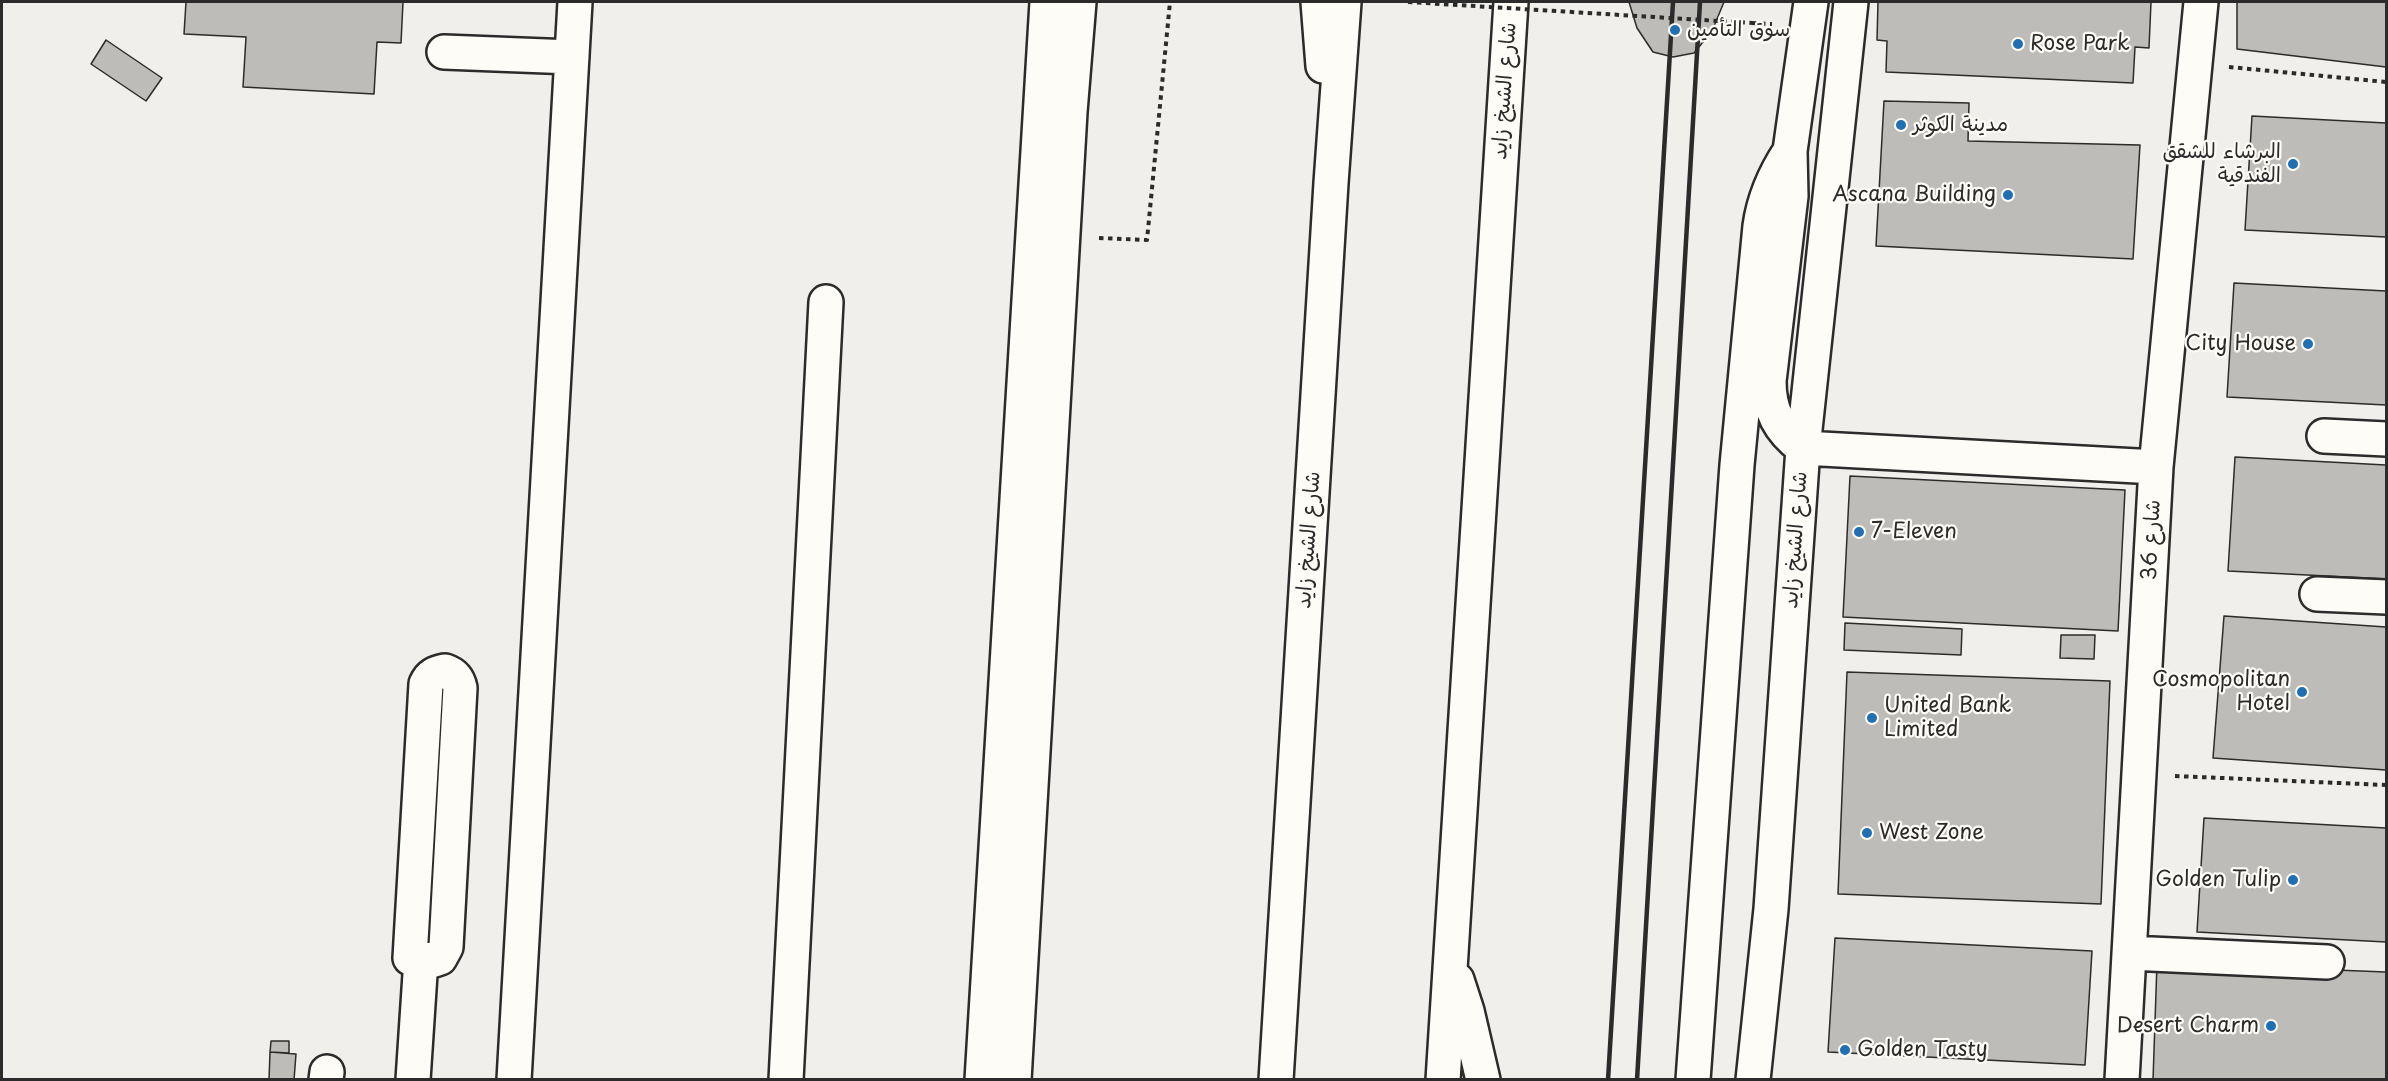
<!DOCTYPE html>
<html>
<head>
<meta charset="utf-8">
<style>
  body { margin:0 }
  #map { position:relative; width:2388px; height:1081px; overflow:hidden; background:#f0efeb; font-family:"Playpen Sans",sans-serif }
  canvas { display:block }
  .frame { position:absolute; inset:0; border:3px solid #2b2b2b; pointer-events:none }
</style>
</head>
<body>
<div id="map">
<canvas width="2388" height="1081"></canvas>
<div class="frame"></div>
</div>
<script>
const ctx = document.querySelector('canvas').getContext('2d');
ctx.lineJoin = 'round';
function paint(path, color) { ctx.fillStyle = color; ctx.fill(path, 'evenodd'); }
function strokePath(path, color, width, dash) { ctx.strokeStyle = color; ctx.lineWidth = width; ctx.lineCap = dash ? 'butt' : 'round'; ctx.setLineDash(dash || []); ctx.stroke(path); }
function drawText(font, color, halo, rows, align = 'center') {
  ctx.font = font + ' "Playpen Sans","Playpen Sans Arabic",sans-serif'; ctx.lineWidth = 4.5; ctx.setLineDash([]); ctx.textBaseline = 'middle'; ctx.strokeStyle = halo; ctx.fillStyle = color; for (const [text, x, y, turn = 0] of rows) {
    ctx.save(); ctx.translate(x, y); ctx.rotate((+turn || 0) * Math.PI / 180); ctx.textAlign = isNaN(turn) ? turn : align; if (halo) ctx.strokeText(text, 0, 0); ctx.fillText(text, 0, 0); ctx.restore();
  }
}
const building = new Path2D(`
  M186,2H403L401,43L377,42L374,94L243,87L246,37L184,34Z
  M1629,2H1724L1712,31L1694,53L1673,57L1653,52L1637,28Z
  M1878,2H2151L2149,48L2135,47L2133,83L1886,72L1887,41L1877,40Z
  M2237,2H2386V67L2237,49Z
  M106,40L162,78L146,101L91,64Z
  M1884,101L1969,103L1968,141L2140,145L2133,259L1876,246Z
  M2252,116L2386,123V237L2245,230Z
  M2234,283L2386,291V405L2227,397Z
  M2235,457L2386,465V579L2228,571Z
  M1850,476L2125,490L2118,631L1843,617Z
  M2224,616L2386,627V770L2213,758Z
  M1845,623L1962,629L1961,655L1844,650Z
  M2061,635H2095L2094,659L2060,658Z
  M1847,672L2110,681L2101,904L1838,894Z
  M2204,818L2386,828V942L2197,932Z
  M1835,938L2092,951L2085,1065L1828,1052Z
  M2157,963L2386,972V1080H2153Z
  M271,1041H289V1053L270,1052Z
  M270,1052L296,1054L294,1080H269Z`);
paint(building, '#bdbcb8');
strokePath(building, '#2b2b2b', 1.5);
const minor = new Path2D(`
  M1811,2L1790,151L1791,196L1769,381C1769,411 1779,430 1803,448L2156,467
  M444,52L572,57
  M2324,436L2386,439
  M2317,594L2386,597
  M445,671C454,674 458,678 460,688L446,947L440,958L434,960L410,958L426,684C430,675 435,673 445,671Z
  M2129,953L2327,962
  M326,1080L327,1072
  M413,1080L421,959
  M514,1080L575,2
  M786,1080L826,302
  M982,1080L1047,2
  M1014,1080L1070,112L1079,2
  M1693,1080L1737,465L1760,226C1764,198 1774,175 1790,151
  M1753,1080L1771,909L1803,448L1851,2
  M2122,1080L2156,467L2201,2`);
const highway = new Path2D(`
  M1318,2L1323,66
  M1457,980L1467,1011L1483,1080
  M1276,1080L1331,183L1344,2
  M1443,1080L1511,2`);
strokePath(minor, '#2b2b2b', 38);
strokePath(highway, '#2b2b2b', 38);
strokePath(new Path2D(`
  M1752,23L1772,24
  M2229,67L2386,82
  M1099,238L1147,240L1170,2
  M2175,776L2386,785`), '#2b2b2b', 4, [4.5, 4.5]);
strokePath(minor, '#fdfcf7', 33);
strokePath(highway, '#fdfcf7', 33);
strokePath(new Path2D(`
  M1608,1080L1673,2
  M1637,1080L1700,2`), '#2b2b2b', 4.5);
strokePath(new Path2D(`
  M1408,2L1752,23`), '#2b2b2b', 4, [4.5, 4.5]);
for (const [x, y, r, color] of [
  [1675,30,6,"#1f6fb2"],
  [2018,44,6,"#1f6fb2"],
  [1901,125,6,"#1f6fb2"],
  [2293,164,6,"#1f6fb2"],
  [2008,195,6,"#1f6fb2"],
  [2308,344,6,"#1f6fb2"],
  [1859,532,6,"#1f6fb2"],
  [2302,692,6,"#1f6fb2"],
  [1872,718,6,"#1f6fb2"],
  [1867,833,6,"#1f6fb2"],
  [2293,880,6,"#1f6fb2"],
  [2271,1026,6,"#1f6fb2"],
  [1845,1050,6,"#1f6fb2"]
]) { const dot = new Path2D(); dot.arc(x, y, r, 0, 2 * Math.PI); ctx.fillStyle = color; ctx.fill(dot); strokePath(dot, '#fdfcf7', 2); }
drawText('21px', '#2b2b2b', '#fdfcf7', [
  ["سوق التأمين",1687,30],
  ["Rose Park",2030,44],
  ["مدينة الكوثر",1913,125],
  ["البرشاء للشقق",2281,152,"right"],
  ["الفندقية",2281,176,"right"],
  ["Ascana Building",1996,195,"right"],
  ["City House",2296,344,"right"],
  ["7-Eleven",1871,532],
  ["Cosmopolitan",2290,680,"right"],
  ["Hotel",2290,704,"right"],
  ["United Bank",1884,706],
  ["Limited",1884,730],
  ["West Zone",1879,833],
  ["Golden Tulip",2281,880,"right"],
  ["Desert Charm",2259,1026,"right"],
  ["Golden Tasty",1857,1050]
], 'left');
drawText('21px', '#2b2b2b', '#fdfcf7', [
  ["شارع الشيخ زايد",1505,91,-86],
  ["شارع الشيخ زايد",1309,540,-86],
  ["شارع الشيخ زايد",1796,540,-86],
  ["شارع 36",2152,540,-87]
]);
</script>
</body>
</html>
